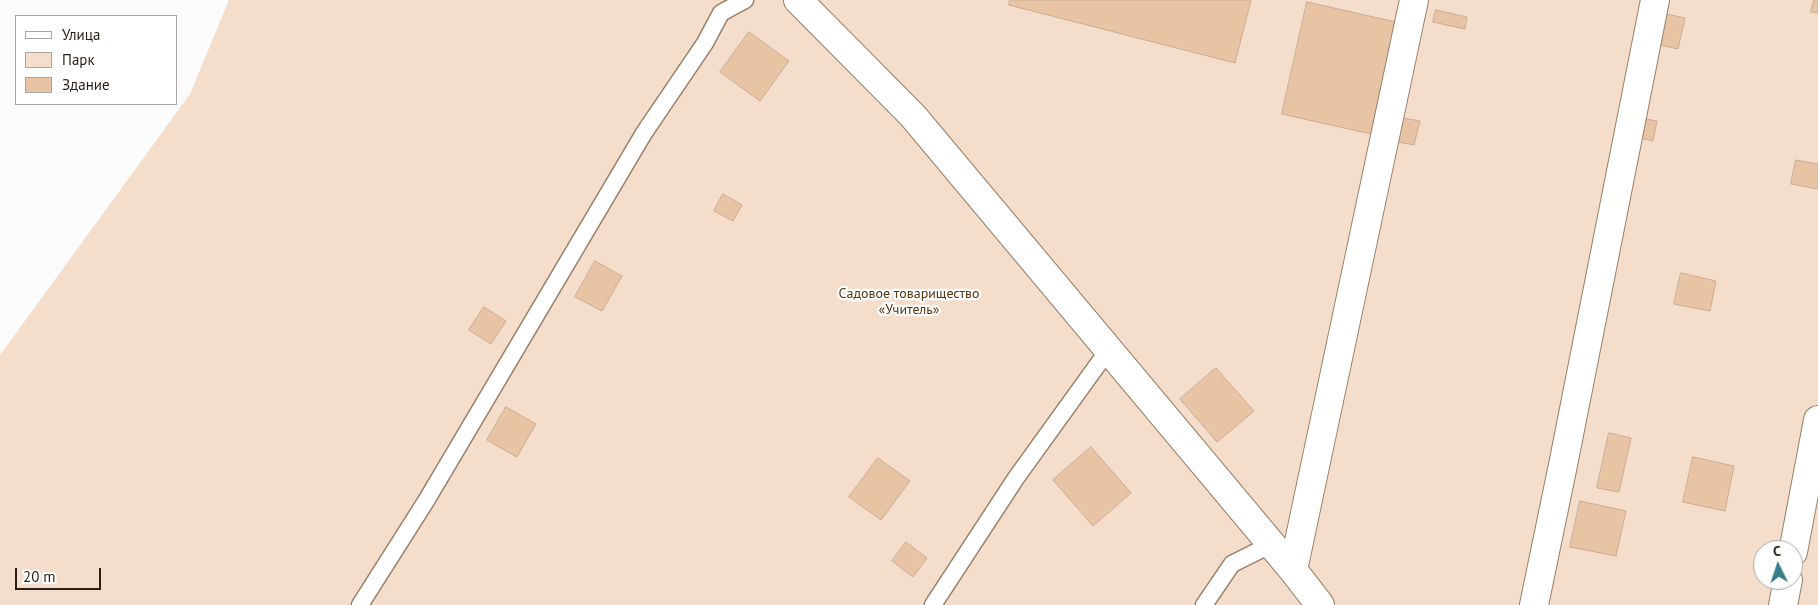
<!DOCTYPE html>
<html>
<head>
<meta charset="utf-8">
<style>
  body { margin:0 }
  #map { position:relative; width:1818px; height:605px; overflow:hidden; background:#fbfbfb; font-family:"PT Sans",sans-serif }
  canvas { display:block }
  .legend { position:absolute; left:15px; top:15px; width:162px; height:90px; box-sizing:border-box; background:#fff; border:1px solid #a9a5a1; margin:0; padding:6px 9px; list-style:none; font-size:15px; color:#291e15 }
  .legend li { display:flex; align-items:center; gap:10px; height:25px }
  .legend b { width:25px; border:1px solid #a9a5a1 }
  .north { position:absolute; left:1753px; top:540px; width:50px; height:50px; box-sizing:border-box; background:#fff; border:1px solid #a9a5a1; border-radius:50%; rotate:356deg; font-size:14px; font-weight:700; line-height:20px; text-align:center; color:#291e15 }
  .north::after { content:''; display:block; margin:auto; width:18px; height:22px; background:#377e89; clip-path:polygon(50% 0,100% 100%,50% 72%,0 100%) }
  .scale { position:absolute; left:15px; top:568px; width:86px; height:22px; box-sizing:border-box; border:2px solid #291e15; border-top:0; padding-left:6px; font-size:15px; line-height:18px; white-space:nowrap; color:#291e15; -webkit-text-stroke:4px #fff; paint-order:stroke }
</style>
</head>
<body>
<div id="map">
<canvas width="1818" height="605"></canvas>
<ul class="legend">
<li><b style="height:6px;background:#fff"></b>Улица</li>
<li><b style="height:14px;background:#f4decb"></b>Парк</li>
<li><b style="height:14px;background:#e8c4a5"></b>Здание</li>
</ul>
<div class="north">С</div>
<div class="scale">20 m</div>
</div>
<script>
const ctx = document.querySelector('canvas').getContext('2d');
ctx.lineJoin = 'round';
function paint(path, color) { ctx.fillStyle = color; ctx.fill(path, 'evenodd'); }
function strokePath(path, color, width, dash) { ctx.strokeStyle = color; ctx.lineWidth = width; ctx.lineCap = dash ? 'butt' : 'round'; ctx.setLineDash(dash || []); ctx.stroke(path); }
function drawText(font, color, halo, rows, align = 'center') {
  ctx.font = font + ' "PT Sans",sans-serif'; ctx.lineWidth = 4.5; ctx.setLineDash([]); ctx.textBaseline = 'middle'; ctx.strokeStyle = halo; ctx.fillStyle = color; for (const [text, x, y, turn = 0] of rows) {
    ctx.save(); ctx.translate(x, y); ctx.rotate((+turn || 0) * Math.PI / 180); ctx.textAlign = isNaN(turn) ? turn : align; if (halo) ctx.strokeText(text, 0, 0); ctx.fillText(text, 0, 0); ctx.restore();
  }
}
paint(new Path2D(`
  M229,0H1818V605H0V355L190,94ZM1763,550H1793V580H1763Z`), '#f4decb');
const building = new Path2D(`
  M1010,0H1251L1235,63L1009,5Z
  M1814,0H1818V13L1811,12Z
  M1307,2L1396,22L1371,134L1282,114Z
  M1436,10L1467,17L1465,29L1433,22Z
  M1662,13L1685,18L1678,49L1655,44Z
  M749,32L789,61L760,101L720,72Z
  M1398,117L1420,121L1414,145L1393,141Z
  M1640,118L1657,121L1653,141L1636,137Z
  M1796,160L1818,164V189L1791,184Z
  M723,194L742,205L733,221L714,211Z
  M595,261L622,276L602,311L575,297Z
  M1681,273L1716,281L1710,311L1674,304Z
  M484,307L506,321L491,344L469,330Z
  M1216,368L1254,411L1217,442L1180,399Z
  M506,407L536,424L517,457L487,440Z
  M1609,433L1631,438L1619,492L1597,488Z
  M1091,447L1131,493L1093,526L1053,480Z
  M1693,457L1734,466L1725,511L1683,502Z
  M878,458L910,481L881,520L849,497Z
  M1580,501L1626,511L1616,556L1570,547Z
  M906,542L927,558L913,577L892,561Z`);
paint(building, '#e8c4a5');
strokePath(building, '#c9ac94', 1);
const service = new Path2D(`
  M360,605L426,501L644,133L705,43L721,13L745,0
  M933,605L1016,478L1109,349
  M1204,605L1232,564L1272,544`);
const minor = new Path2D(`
  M798,0L913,116L1293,570L1320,605
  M1793,552L1818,420
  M1293,570L1414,0
  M1534,605L1563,465L1655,0
  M1783,605L1788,580`);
strokePath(service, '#9a7f69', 19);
strokePath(minor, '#9a7f69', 30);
strokePath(service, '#fff', 16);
strokePath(minor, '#fff', 28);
drawText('14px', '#5a3613', '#fff', [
  ["Садовое товарищество",909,294],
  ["«Учитель»",909,310]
]);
</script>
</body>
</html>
